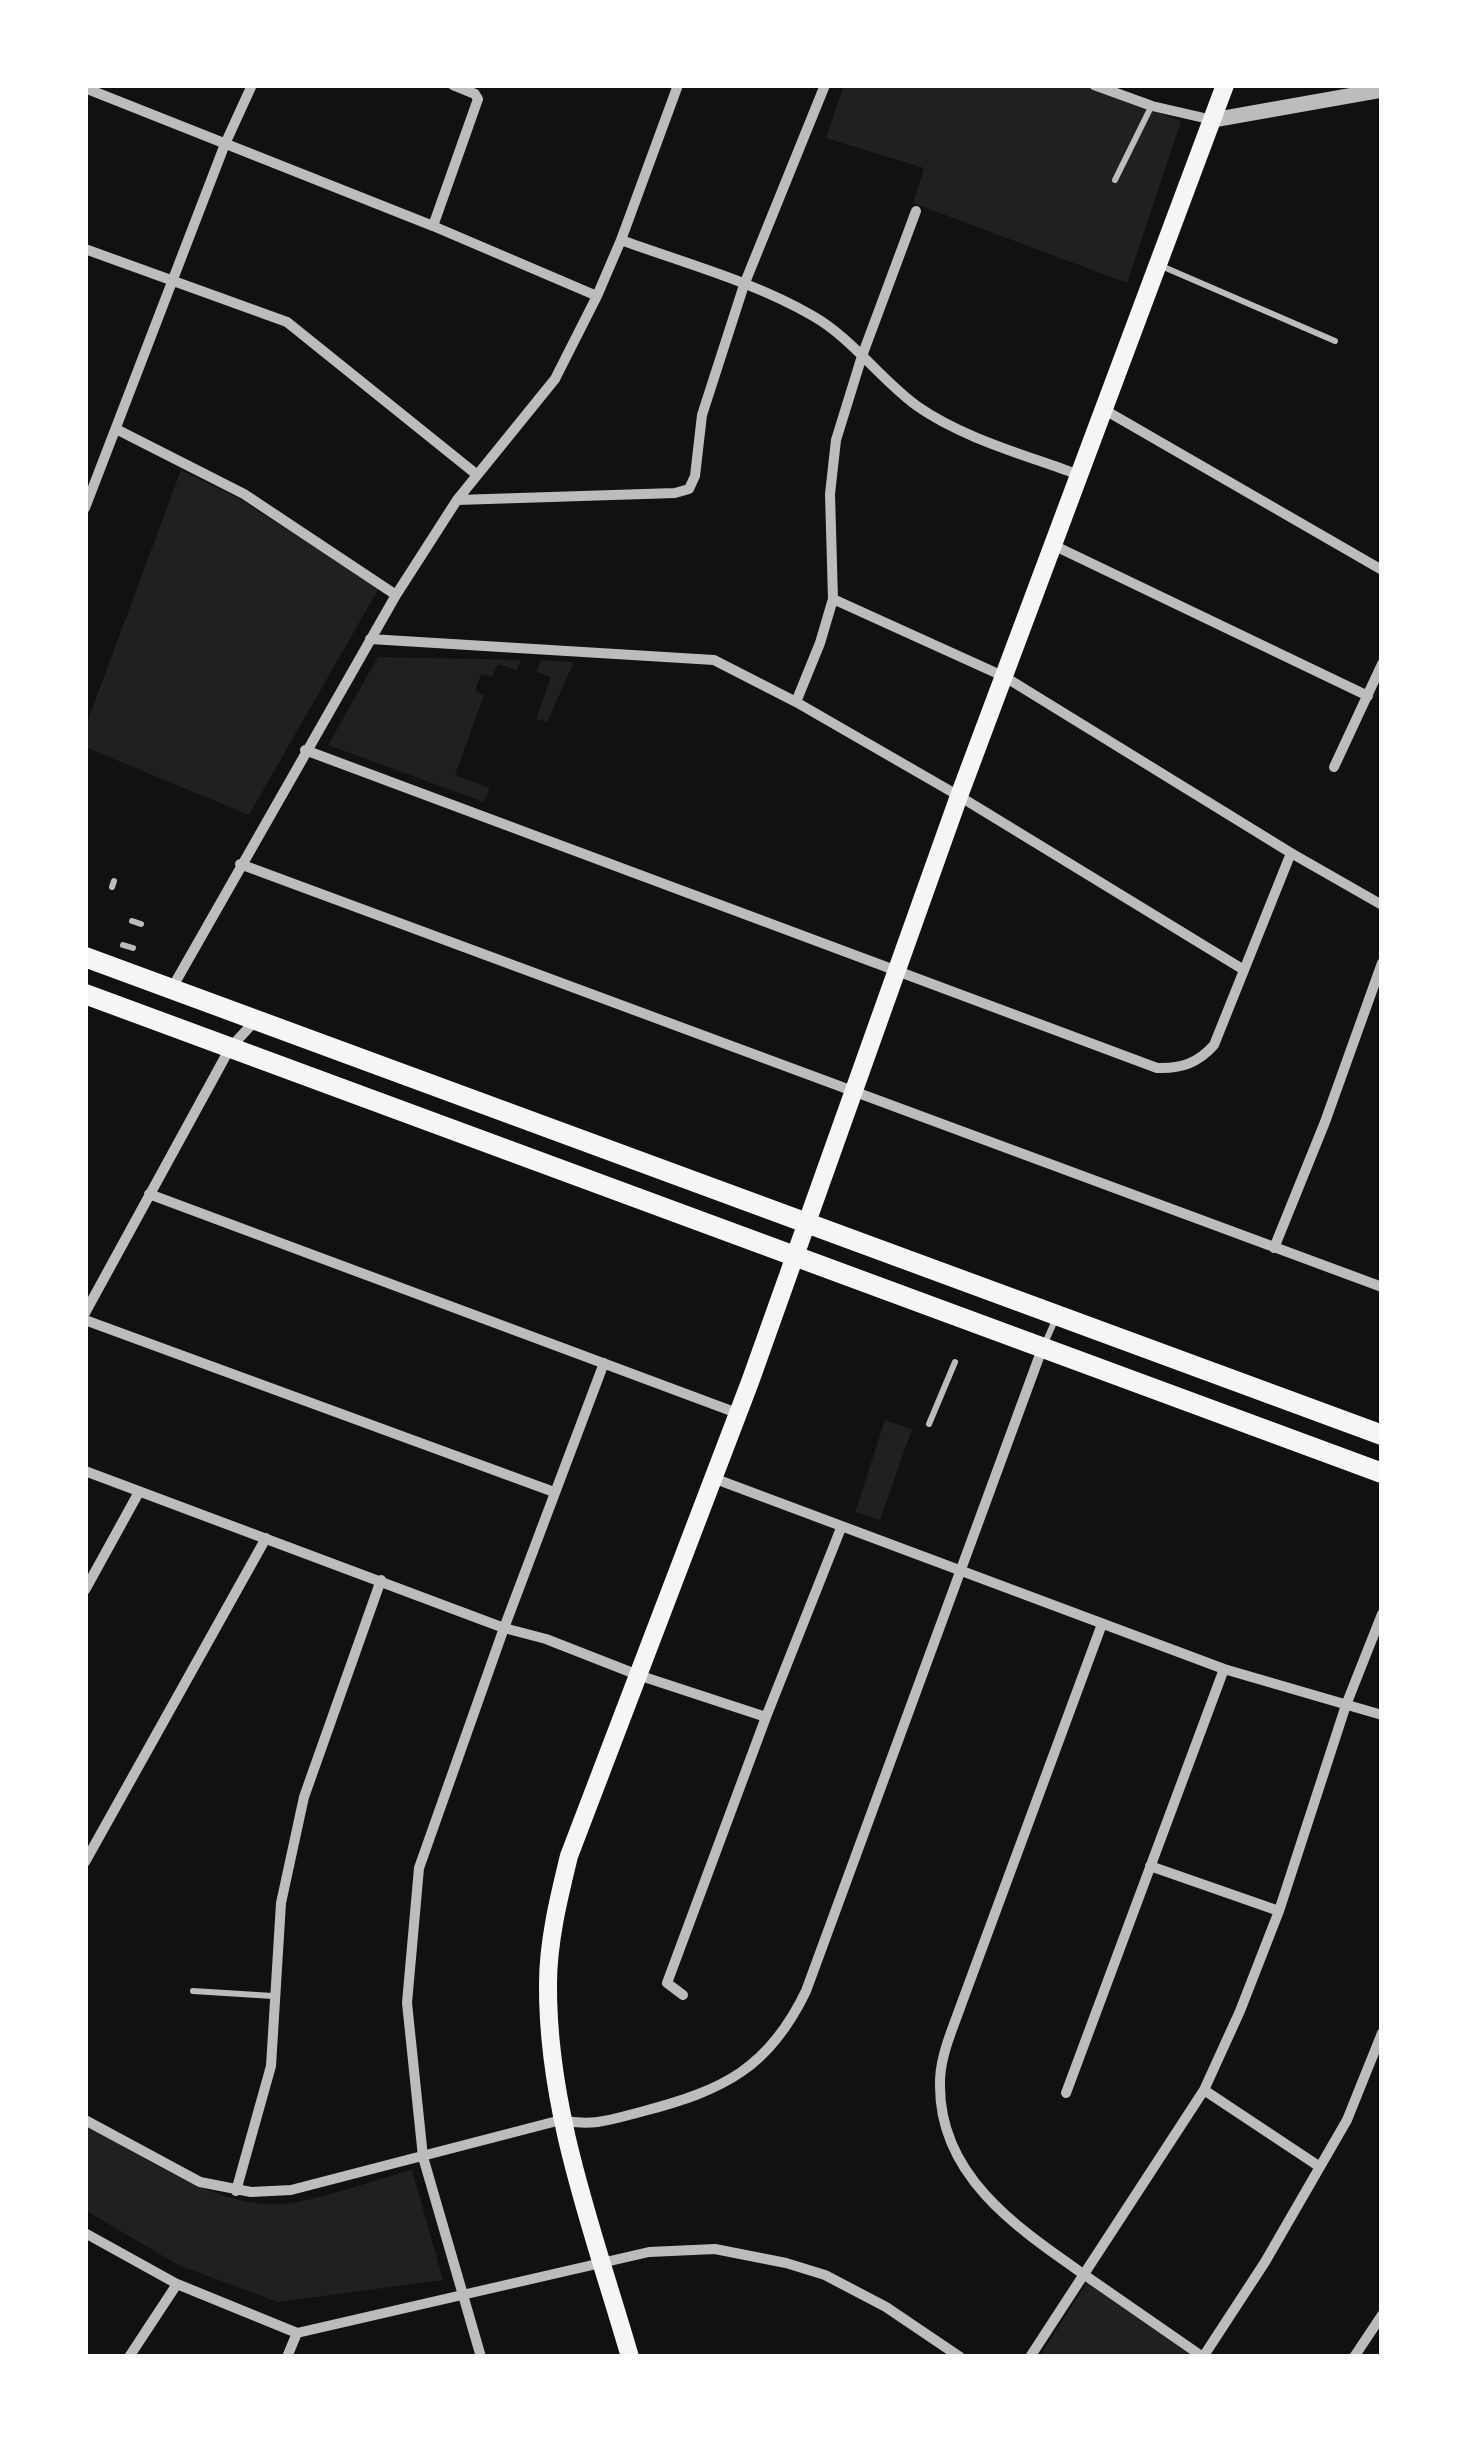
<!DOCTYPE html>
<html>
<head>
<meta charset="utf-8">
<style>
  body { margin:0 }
  #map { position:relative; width:1467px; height:2442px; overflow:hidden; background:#111; font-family:"Noto Sans",sans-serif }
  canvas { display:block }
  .frame { position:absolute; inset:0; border:88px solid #fff; pointer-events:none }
</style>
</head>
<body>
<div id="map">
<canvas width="1467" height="2442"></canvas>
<div class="frame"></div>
</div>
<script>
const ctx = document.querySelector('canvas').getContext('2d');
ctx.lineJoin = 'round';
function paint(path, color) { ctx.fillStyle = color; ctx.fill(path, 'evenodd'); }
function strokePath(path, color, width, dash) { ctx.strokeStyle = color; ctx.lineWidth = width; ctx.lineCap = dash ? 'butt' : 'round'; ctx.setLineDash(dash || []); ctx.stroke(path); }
paint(new Path2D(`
  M844,85H1082L1181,121L1127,283L913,203L924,168L826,138Z
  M181,470L238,498L379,588L249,815L85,747V728Z
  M378,657L521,660L517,670L498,664L492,677L481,674L475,691L484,695L455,775L490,788L484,802L328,745Z
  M541,660L574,662L547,722L536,719L551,677L537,672Z
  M885,1420L912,1429L880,1520L855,1512Z
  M85,2124C143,2156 223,2214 292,2203C332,2196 373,2180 412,2170L443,2280L278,2302L178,2265L85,2210Z
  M1088,2281L1193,2357H1039Z`), '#202020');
strokePath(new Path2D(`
  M1115,180L1151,107
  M1159,265L1335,341
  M112,887L114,881
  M132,921L141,924
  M123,945L133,948
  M1045,1343L1056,1318
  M929,1424L955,1362
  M193,1991L273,1996`), '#bcbcbc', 6);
strokePath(new Path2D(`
  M1094,85L1152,106L1213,120
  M85,88L433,226L597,296
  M433,226L478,99L475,94L453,85
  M621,240C684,263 755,282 813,316C853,339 880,379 917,406C964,439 1026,455 1079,475
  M85,249L287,322L476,474
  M1103,409L1382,570
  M116,429L244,494L396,595
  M457,500L675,493L689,489L695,476L702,415L744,285L825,85
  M85,508L225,144L252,85
  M1053,545L1368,696
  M833,599L1005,677L1291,853L1382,905
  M370,639L714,660L796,702L959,796L1244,970
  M796,702L820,643L833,599L830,494L836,440L862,356L916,211
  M305,750L1157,1068C1181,1069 1198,1063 1214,1045L1291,853
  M1334,767L1382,664
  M240,864L1382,1287
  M172,988L396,595L457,500L555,379L597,296L621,240L678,85
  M149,1194L737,1413
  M1274,1248L1325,1122L1382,963
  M85,1313L230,1048L255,1021
  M85,1320L554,1492
  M85,1471L504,1628L546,1639L638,1675L766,1717
  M713,1478L1224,1669L1382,1715
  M85,1590L139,1492
  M1102,1624L961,2005C952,2031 939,2058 940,2086C940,2179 1022,2231 1089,2278C1127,2304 1165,2331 1203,2357
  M85,1862L266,1538
  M1150,1866L1279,1911
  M683,1995L667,1983L766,1717L841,1528
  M1204,2090L1320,2167
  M1066,2093L1224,1669
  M85,2120L200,2182L251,2192L291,2190L561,2120C594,2127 613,2119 644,2111C724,2090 769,2068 806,1991L1042,1349
  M236,2191L271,2066L281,1903L304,1797L381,1580
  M85,2233L177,2284L297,2333L649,2252L715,2249L786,2263L825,2275L886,2307L960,2357
  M129,2357L177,2284
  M287,2357L297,2333
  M481,2357L423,2157L407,2003L419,1868L504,1628L604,1363
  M1030,2357L1204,2090L1240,2011L1279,1911L1346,1705L1382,1614
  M1203,2357L1265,2262L1347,2120L1382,2033
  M1354,2357L1382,2315`), '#bcbcbc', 10);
strokePath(new Path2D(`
  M1213,120L1382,90`), '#bcbcbc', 15);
strokePath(new Path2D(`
  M630,2357C595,2236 547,2112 548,1984C548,1941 559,1897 569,1856L750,1382L959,796L1225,85`), '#f5f5f5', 18);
strokePath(new Path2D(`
  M85,957L1382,1435
  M85,994L1382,1473`), '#f5f5f5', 20);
</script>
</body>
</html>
